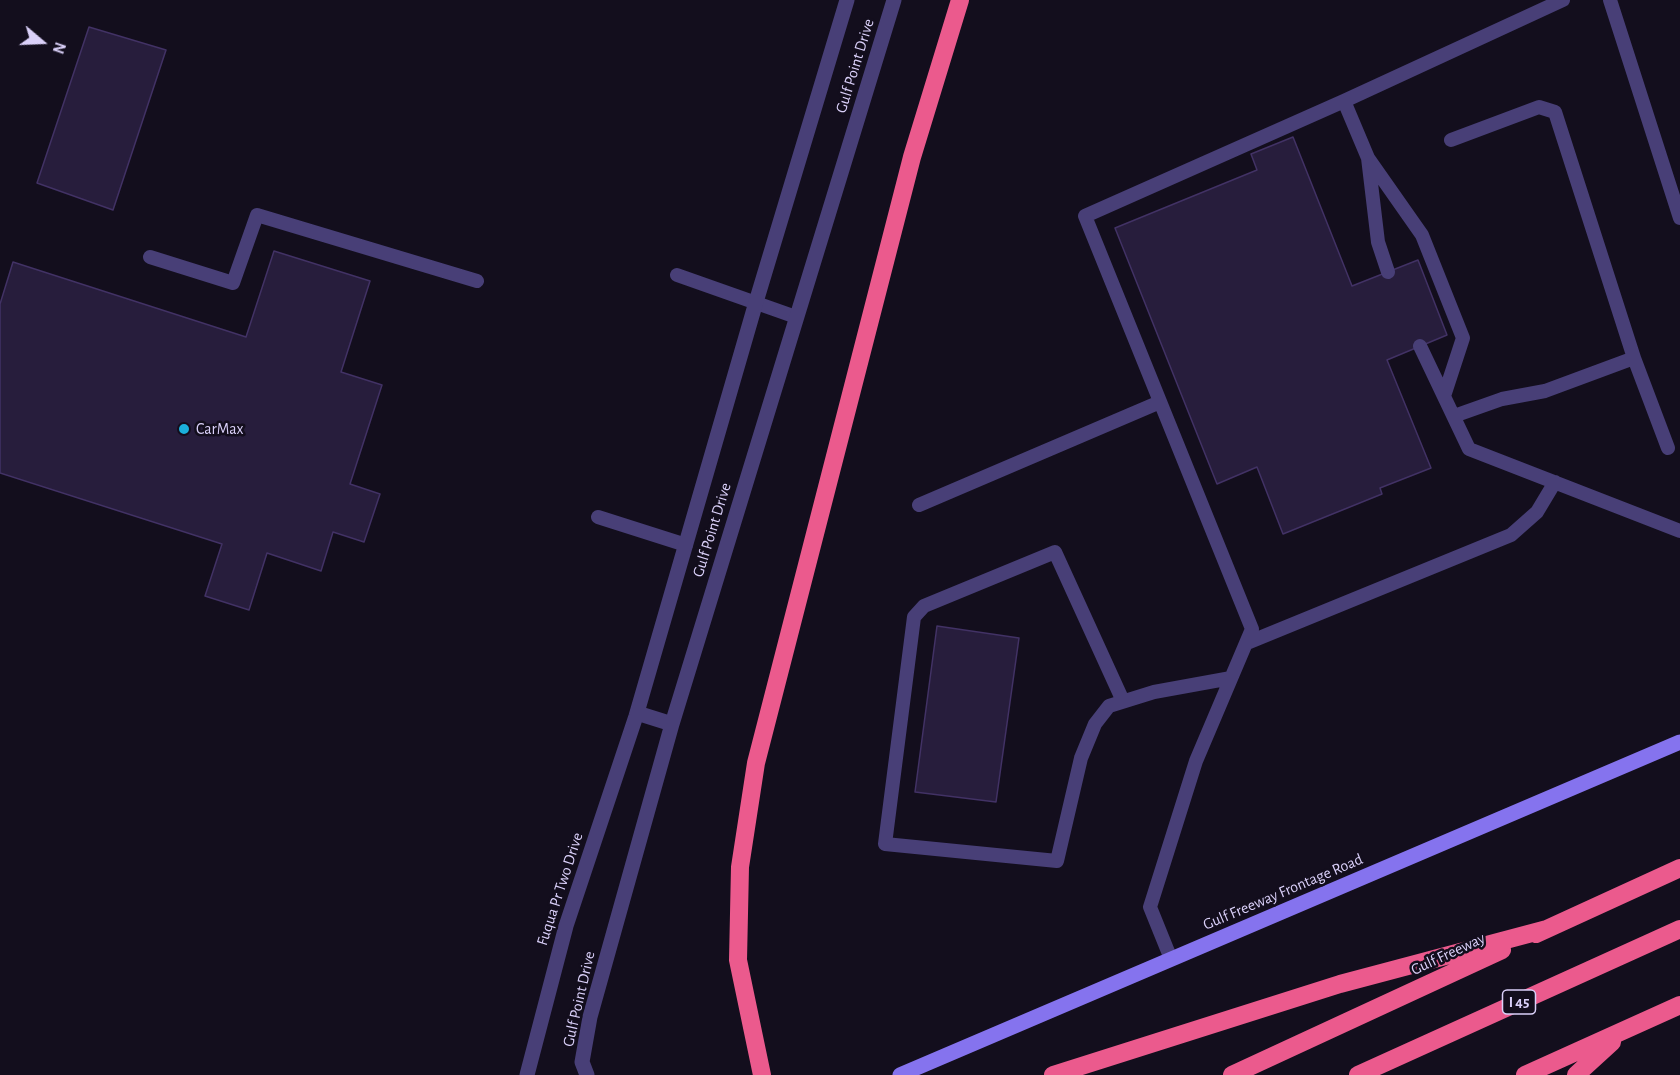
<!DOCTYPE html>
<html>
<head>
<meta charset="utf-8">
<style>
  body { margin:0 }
  #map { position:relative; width:1680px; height:1075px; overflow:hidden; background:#130e1d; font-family:"Alegreya Sans",sans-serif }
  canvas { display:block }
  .north { position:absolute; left:12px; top:12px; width:60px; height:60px; -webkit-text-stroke:4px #130e1d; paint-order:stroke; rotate:109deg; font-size:16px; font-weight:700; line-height:24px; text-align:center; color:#dad0f9 }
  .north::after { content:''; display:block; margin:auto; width:21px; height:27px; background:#dad0f9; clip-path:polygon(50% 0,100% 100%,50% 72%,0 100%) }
</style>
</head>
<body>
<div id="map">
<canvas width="1680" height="1075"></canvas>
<div class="north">N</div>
</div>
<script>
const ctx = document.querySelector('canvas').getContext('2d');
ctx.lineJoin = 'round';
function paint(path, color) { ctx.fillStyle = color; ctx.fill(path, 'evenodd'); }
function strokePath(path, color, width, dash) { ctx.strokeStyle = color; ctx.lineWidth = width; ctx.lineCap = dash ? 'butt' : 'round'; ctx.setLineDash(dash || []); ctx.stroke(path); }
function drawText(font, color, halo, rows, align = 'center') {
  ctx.font = font + ' "Alegreya Sans",sans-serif'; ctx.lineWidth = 5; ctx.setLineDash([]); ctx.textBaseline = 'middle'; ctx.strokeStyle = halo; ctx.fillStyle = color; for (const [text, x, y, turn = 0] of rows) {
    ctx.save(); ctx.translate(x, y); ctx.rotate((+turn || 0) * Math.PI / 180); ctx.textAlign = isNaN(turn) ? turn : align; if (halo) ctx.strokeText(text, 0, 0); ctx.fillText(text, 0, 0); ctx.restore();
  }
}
const building = new Path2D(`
  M89,27L166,50L113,210L37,183Z
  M1293,137L1352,286L1418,260L1447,335L1387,360L1431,468L1380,488L1382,494L1283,534L1257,467L1217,484L1115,228L1257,170L1251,154Z
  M274,251L370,281L341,372L382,385L350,484L380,494L364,542L333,532L321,571L267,553L249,610L205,596L222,544L0,473V304L13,262L246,337Z
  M937,626L1019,638L996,802L915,792Z`);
paint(building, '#271d3c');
strokePath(building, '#423265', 1.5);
strokePath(new Path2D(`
  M1610,0L1680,218
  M1344,101L1368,158L1378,242L1388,272
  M1451,140L1539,107L1555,112L1634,358L1545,391L1502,399L1454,416
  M1368,158L1422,235L1463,338L1444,396
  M150,257L233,283L257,215L477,281
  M677,275L796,317
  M1420,346L1469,449L1680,531
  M1634,358L1668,448
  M919,505L1160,402
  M598,517L686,545
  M1247,643L1511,535L1537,512L1555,482
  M1123,701L1055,552L924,606L914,617L885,844L1057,861L1081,758L1095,724L1109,706L1154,692L1231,678
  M1171,959L1150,907L1196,761L1252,629L1085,216L1344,101L1563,0`), '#483f77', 14);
strokePath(new Path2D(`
  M637,713L672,724
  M527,1075L566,926L636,716L756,302L847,0
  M587,1075L582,1062L590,1017L672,724L894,0`), '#483f77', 15);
strokePath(new Path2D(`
  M900,1075L1680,742`), '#8573ee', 15);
strokePath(new Path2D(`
  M1536,934L1680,868
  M762,1075L738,960L740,867L756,763L912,157L960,0
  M1053,1075L1340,984L1547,929
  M1232,1075L1502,950
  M1358,1075L1680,929
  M1525,1075L1680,1005
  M1576,1075L1612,1042`), '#eb5a8d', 18);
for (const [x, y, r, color] of [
  [184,429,6,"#1bb0db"]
]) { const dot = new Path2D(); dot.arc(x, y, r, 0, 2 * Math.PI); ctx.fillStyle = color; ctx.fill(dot); strokePath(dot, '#130e1d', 2); }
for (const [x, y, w] of [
  [1519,1002,33]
]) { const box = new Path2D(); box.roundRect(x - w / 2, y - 12, w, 24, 4.5); ctx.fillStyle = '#130e1d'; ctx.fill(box); strokePath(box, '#dad0f9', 1.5); }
drawText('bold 15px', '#dad0f9', null, [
  ["I 45",1519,1002]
]);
drawText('16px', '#dad0f9', '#130e1d', [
  ["Gulf Point Drive",855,66,-73],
  ["Gulf Point Drive",712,530,-73],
  ["Fuqua Pr Two Drive",560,889,-72],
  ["Gulf Freeway Frontage Road",1283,892,-23],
  ["Gulf Freeway",1448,954,-25],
  ["Gulf Point Drive",579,999,-77]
]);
drawText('16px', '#dad0f9', '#130e1d', [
  ["CarMax",196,429]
], 'left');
</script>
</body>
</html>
